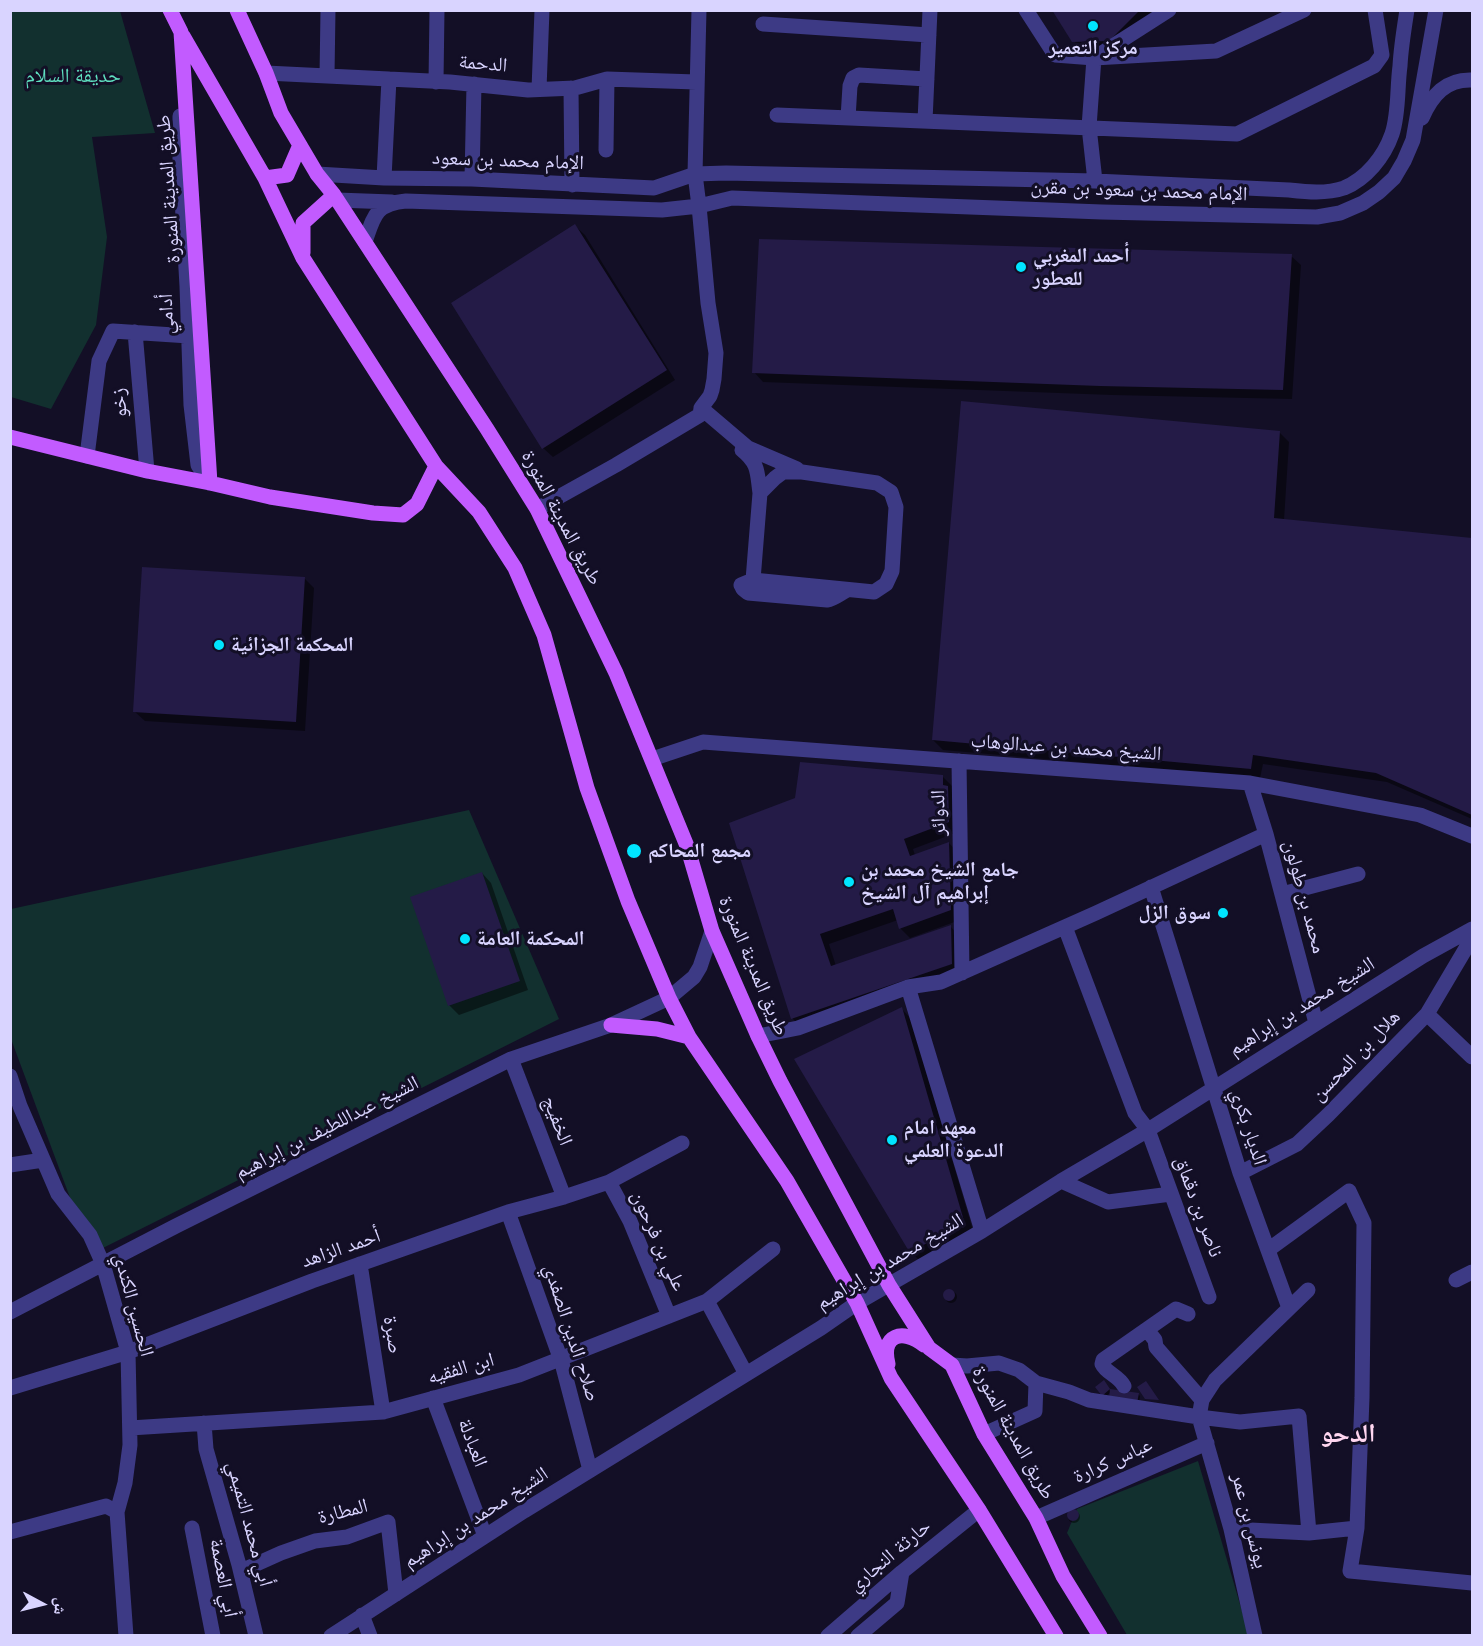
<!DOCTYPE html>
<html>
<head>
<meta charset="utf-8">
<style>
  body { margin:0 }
  #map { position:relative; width:1483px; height:1646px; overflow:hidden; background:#130f26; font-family:Arial,"Noto Naskh Arabic",sans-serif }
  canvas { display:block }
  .frame { position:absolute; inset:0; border:12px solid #d9d4ff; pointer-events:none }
  .north { position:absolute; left:12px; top:1574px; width:60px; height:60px; -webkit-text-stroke:4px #130f26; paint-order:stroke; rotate:97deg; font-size:16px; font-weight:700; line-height:24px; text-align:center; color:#d9d4ff }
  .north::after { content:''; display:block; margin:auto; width:21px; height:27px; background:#d9d4ff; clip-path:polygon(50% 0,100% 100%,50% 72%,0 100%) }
</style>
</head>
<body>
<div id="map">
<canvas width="1483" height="1646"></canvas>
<div class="frame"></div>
<div class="north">ش</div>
</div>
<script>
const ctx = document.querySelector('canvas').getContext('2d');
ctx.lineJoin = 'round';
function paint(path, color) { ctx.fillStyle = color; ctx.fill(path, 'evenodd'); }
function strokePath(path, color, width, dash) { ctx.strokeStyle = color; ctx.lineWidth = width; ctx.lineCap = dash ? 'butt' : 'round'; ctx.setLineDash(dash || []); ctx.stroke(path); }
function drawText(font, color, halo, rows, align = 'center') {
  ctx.font = font + ' Arial,"Noto Naskh Arabic",sans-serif'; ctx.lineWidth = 6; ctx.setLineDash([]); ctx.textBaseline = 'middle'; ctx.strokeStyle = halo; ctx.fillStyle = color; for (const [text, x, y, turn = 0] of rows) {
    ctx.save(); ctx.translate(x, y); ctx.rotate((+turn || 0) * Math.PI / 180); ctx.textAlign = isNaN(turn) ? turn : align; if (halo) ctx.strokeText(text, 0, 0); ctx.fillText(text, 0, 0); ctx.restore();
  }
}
paint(new Path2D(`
  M10,11H120L155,133L92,137L107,237L96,325L51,409L11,397Z
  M469,810L559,1019L91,1254L11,1039V909Z
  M1198,1461L1249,1635H1127L1067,1533L1077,1509Z`), '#12302f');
paint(new Path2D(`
  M1053,10H1158L1119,50L1084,51L1074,41Z
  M575,226L585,235L675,380L553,457L543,448Z
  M1291,256L1301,265L1292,399L1112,395L763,382L754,372Z
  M1279,432L1289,442L1284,520L1472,540V819L1387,782L1263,764L1260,778L943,750L933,740Z
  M304,578L314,588L305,731L145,721L135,712Z
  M942,776L952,786V792L957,797L958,832L913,849L915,855L949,843L958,853L960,920L910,938L900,928L898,920L829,944L836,966L951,927L960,937L961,974L802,1028L793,1019L731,824Z
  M482,873L491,883L528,990L459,1015L449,1005Z
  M902,1009L911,1019L973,1231L921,1262L911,1252Z
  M945 1297a6 6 0 1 1 12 0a6 6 0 1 1-12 0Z
  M1105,1384L1110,1391L1138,1394L1140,1396L1139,1404L1112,1391L1105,1397L1103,1395Z
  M1068 1517a6 6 0 1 1 12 0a6 6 0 1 1-12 0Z`), '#0007');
paint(new Path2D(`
  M1052,10H1140L1109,41L1072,42Z
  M575,224L667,370L542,449L451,303Z
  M759,239L1292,254L1283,390L1100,386L752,373Z
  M961,401L1280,431L1274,518L1472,538V815L1376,773L1253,755L1251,769L932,740Z
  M142,567L305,577L296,722L133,712Z
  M800,762L943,775V785L948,786L949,822L904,839L910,856L949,842L951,910L899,929L893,909L820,934L831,966L951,925L952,964L791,1019L729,823L795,798Z
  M482,872L520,981L448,1006L410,897Z
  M902,1007L964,1221L910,1253L794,1059Z
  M943 1295a6 6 0 1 1 12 0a6 6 0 1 1-12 0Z
  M1104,1380L1110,1389L1102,1396L1095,1387Z
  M1146,1381L1159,1400L1145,1399L1137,1387Z
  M1110,1389L1139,1393L1137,1403L1109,1399Z
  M1067 1515a6 6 0 1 1 12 0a6 6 0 1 1-12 0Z`), '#241b47');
strokePath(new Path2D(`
  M1026,10L1055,55L1094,58L1216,51L1304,10
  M763,24L929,35
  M266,73L450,82L528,90L575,88L607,79L696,82
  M327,76L328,10
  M436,82L437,10
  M571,88L572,185
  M539,89L542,10
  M777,115L1237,134L1374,66L1382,55L1375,10
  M180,116V164L187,286L191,405L198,465L210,483
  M848,118L850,86L853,78L859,75L927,79
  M1422,118C1432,95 1446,79 1472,80
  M925,121L930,10
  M606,150L607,79
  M317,174L384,178L472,179L654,188L695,174L726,173L1095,181L1289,190C1307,192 1326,194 1344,188C1366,179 1384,157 1392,134C1399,113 1397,88 1400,66C1401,47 1404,29 1407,10
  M384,178L389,79
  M472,179L474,84
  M1095,181L1089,127L1094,58L1169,10
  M337,200L392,202
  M365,242C374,216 375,204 406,201L662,210L699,206L732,198L1102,212L1317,217L1340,213L1363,203L1379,192L1394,178L1404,161L1413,140L1436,10
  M135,332L147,471
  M701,408L748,448L797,469
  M742,450C759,464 757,472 760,493
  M87,456L99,361L113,331L189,336
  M537,509L616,465L700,415L701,408L710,396L712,390L714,379L716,353L708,303L699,206L695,174L699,10
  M753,580L760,493L775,478L783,472H802L877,483L891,492L896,507L892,571L886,584L874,592L753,580L741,585L743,589L748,593L827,600C834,599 841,593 847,590
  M652,759L703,742L1250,783L1420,815L1472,836
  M959,761L962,973
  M1250,783L1266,834L1316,1023
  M1151,887L1240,1173L1289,1308
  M1282,894L1358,874
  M1065,927L1135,1113L1148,1130L1209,1297
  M908,987L982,1231
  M1427,1014L1472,1057
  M758,1036L798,1028L908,987L941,982L1096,913L1266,834
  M511,1059L564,1197
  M10,1076L20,1106L58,1194L90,1235L103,1264L128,1352L130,1445L125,1483L117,1512L126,1636
  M10,1165L43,1160
  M1240,1173L1297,1144L1328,1115L1427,1014L1472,938
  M1061,1181L1108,1202L1171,1194
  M609,1182L630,1221L669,1316
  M508,1212L562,1363L590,1470
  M1268,1250L1349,1191L1364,1223L1362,1398L1357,1528L1350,1571L1472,1583
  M360,1264L383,1412
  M1456,1280L1472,1272
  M707,1301L746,1374
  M10,1312L176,1226L511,1059L611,1025L669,998L694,977L700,967L712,931
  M1147,1330L1155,1340L1156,1347L1202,1400
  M952,1365L967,1366L999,1363L1019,1370L1036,1383L1069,1392L1089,1400L1199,1417L1240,1422L1299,1416L1309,1533
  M1124,1386C1119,1376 1106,1373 1102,1364L1103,1360L1176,1309L1188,1314
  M10,1388L128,1352L312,1281L508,1212L564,1197L609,1182L682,1143
  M433,1398L485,1536
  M204,1423L206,1449L239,1565L256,1636
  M130,1428L383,1412L519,1375L707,1301L773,1249
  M984,1434L1035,1411L1036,1383
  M1036,1518L1207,1443
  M192,1528L213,1636
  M1231,1529L1309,1533L1357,1528
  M10,1532L106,1506L117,1512
  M241,1571L281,1553L315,1541L347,1537L388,1522L396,1594
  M362,1615L370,1636
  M331,1636L524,1511L821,1328L857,1303L982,1231L1061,1181L1148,1130L1423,956L1472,929
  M828,1636L902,1572L979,1510
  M858,1636L897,1603L902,1572
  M1255,1636L1231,1529L1199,1417L1202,1400L1215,1380L1308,1290`), '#3d3a85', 15);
strokePath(new Path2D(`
  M170,10L181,32L210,483
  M237,10L266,73L281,113L317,174L334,195L487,429L537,509L616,673L687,846L712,931L758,1036L780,1081L889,1285L929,1348L952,1365L984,1434L1036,1518L1063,1576L1100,1636
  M183,36L265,178L287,175L300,145
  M265,178L303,258L436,466L479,512L515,568L544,635L587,788L628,901L669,998L689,1037L787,1181L857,1303L891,1378L979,1510L1056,1636
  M303,253V223L334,195
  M10,437L147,471L210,483L270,497L373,513L403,515L417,504L436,466
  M611,1025L657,1029L689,1037
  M888,1364C881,1335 902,1328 924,1345`), '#c25bff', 15);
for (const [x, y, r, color] of [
  [1093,26,6,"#00e5ff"],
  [1021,267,6,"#00e5ff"],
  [219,645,6,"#00e5ff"],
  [634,851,8,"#00e5ff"],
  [849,882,6,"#00e5ff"],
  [1223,913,6,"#00e5ff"],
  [465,939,6,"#00e5ff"],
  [892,1140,6,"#00e5ff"]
]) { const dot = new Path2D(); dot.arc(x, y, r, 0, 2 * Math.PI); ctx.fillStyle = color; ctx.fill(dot); strokePath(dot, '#130f26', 2); }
drawText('bold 20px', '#d9d4ff', '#130f26', [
  ["مركز التعمير",1093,48,"center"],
  ["أحمد المغربي",1033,256],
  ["للعطور",1033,279],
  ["المحكمة الجزائية",231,645],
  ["مجمع المحاكم",648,851],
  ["جامع الشيخ محمد بن",861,870],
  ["إبراهيم آل الشيخ",861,893],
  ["سوق الزل",1211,913,"right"],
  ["المحكمة العامة",477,939],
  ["معهد امام",904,1128],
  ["الدعوة العلمي",904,1151]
], 'left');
drawText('20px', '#d9d4ff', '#130f26', [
  ["الدحمة",483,64,5],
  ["الإمام محمد بن سعود",508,161,2],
  ["طريق المدينة المنورة",169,189,-94],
  ["الإمام محمد بن سعود بن مقرن",1139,191,2],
  ["أدامي",167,314,-92],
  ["زخو",120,403,-95],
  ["طريق المدينة المنورة",561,518,62],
  ["الشيخ محمد بن عبدالوهاب",1066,748,4],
  ["الدوائر",939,813,-91],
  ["محمد بن طولون",1304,897,75],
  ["طريق المدينة المنورة",753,966,67],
  ["الشيخ محمد بن إبراهيم",1302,1007,-32],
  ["هلال بن المحسن",1356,1056,-46],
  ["الخفيج",557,1121,69],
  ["الديار بكري",1248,1127,72],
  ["الشيخ عبداللطيف بن إبراهيم",327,1128,-27],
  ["ناصر بن دقماق",1198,1207,70],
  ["علي بن فرحون",658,1241,66],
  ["أحمد الزاهد",341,1249,-19],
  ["الشيخ محمد بن إبراهيم",890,1262,-31],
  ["الحسين الكندي",133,1305,75],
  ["صلاح الدين الصفدي",571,1333,72],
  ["صبرة",392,1335,81],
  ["ابن الفقيه",461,1369,-16],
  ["طريق المدينة المنورة",1013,1433,61],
  ["العبادلة",472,1443,69],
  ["عباس كرارة",1113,1461,-24],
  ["المطارة",343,1512,-14],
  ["الشيخ محمد بن إبراهيم",476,1518,-33],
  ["يونس بن عمر",1249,1521,76],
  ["أبي محمد التميمي",249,1524,75],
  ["حارثة النجاري",890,1556,-40],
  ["أبي العصمة",223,1578,79]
]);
drawText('20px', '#5fe0c0', '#130f26', [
  ["حديقة السلام",73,76]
]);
drawText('bold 26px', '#ffd6f0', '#130f26', [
  ["الدحو",1348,1435]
]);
</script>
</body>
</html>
